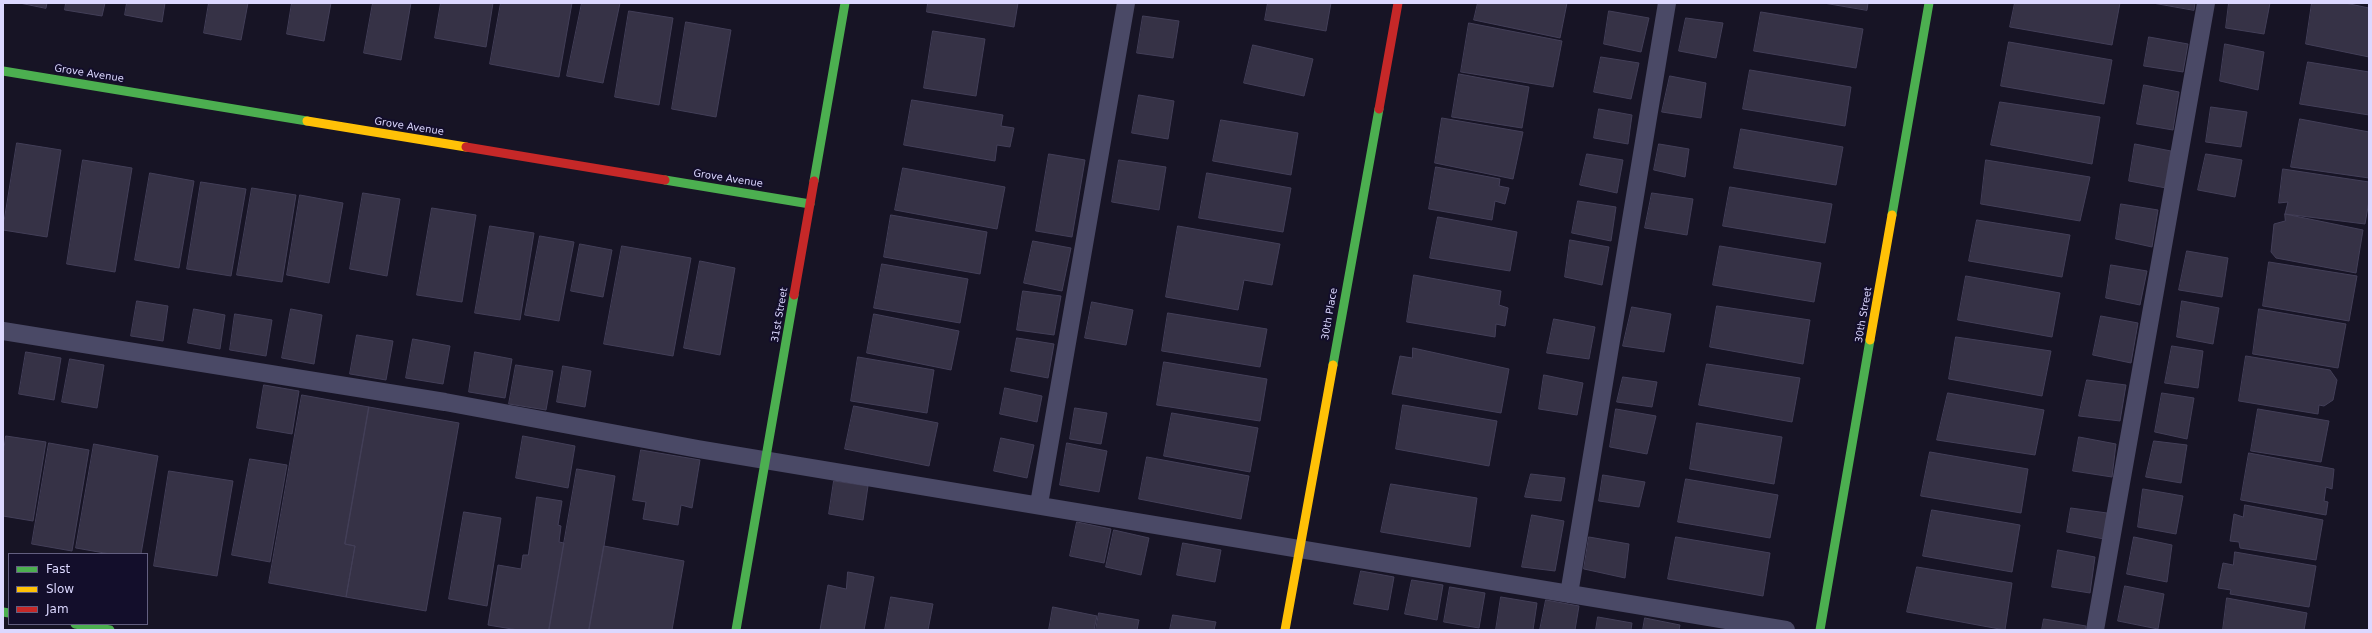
<!DOCTYPE html>
<html>
<head>
<meta charset="utf-8">
<style>
  body { margin:0 }
  #map { position:relative; width:2372px; height:633px; overflow:hidden; background:#171425; font-family:"DejaVu Sans",sans-serif }
  canvas { display:block }
  .frame { position:absolute; inset:0; border:4px solid #dcd8ff; pointer-events:none }
  .legend { position:absolute; left:8px; top:553px; width:140px; height:72px; box-sizing:border-box; background:#130e2b; border:1px solid #635f80; margin:0; padding:5px 7px; list-style:none; font-size:12px; color:#dcd8ff }
  .legend li { display:flex; align-items:center; gap:8px; height:20px }
  .legend b { width:20px; border:1px solid #635f80 }
</style>
</head>
<body>
<div id="map">
<canvas width="2372" height="633"></canvas>
<div class="frame"></div>
<ul class="legend">
<li><b style="height:5px;background:#4caf50"></b>Fast</li>
<li><b style="height:5px;background:#ffc107"></b>Slow</li>
<li><b style="height:5px;background:#c62828"></b>Jam</li>
</ul>
</div>
<script>
const ctx = document.querySelector('canvas').getContext('2d');
ctx.lineJoin = 'round';
function paint(path, color) { ctx.fillStyle = color; ctx.fill(path, 'evenodd'); }
function strokePath(path, color, width, dash) { ctx.strokeStyle = color; ctx.lineWidth = width; ctx.lineCap = dash ? 'butt' : 'round'; ctx.setLineDash(dash || []); ctx.stroke(path); }
function drawText(font, color, halo, rows, align = 'center') {
  ctx.font = font + ' "DejaVu Sans",sans-serif'; ctx.lineWidth = 4; ctx.setLineDash([]); ctx.textBaseline = 'middle'; ctx.strokeStyle = halo; ctx.fillStyle = color; for (const [text, x, y, turn = 0] of rows) {
    ctx.save(); ctx.translate(x, y); ctx.rotate((+turn || 0) * Math.PI / 180); ctx.textAlign = isNaN(turn) ? turn : align; if (halo) ctx.strokeText(text, 0, 0); ctx.fillText(text, 0, 0); ctx.restore();
  }
}
const building = new Path2D(`
  M20,3H47L46,8Z
  M66,3H105L102,16L65,10Z
  M127,3H165L162,22L125,15Z
  M209,3H248L241,40L204,33Z
  M292,3H331L324,41L287,34Z
  M373,3H411L401,60L364,53Z
  M441,3H493L486,47L435,38Z
  M501,3H572L559,77L490,64Z
  M582,3H620L603,83L567,76Z
  M928,3H1018L1014,27L927,12Z
  M1268,3H1331L1326,31L1265,20Z
  M1478,3H1567L1560,38L1474,20Z
  M1824,3H1868L1867,10Z
  M2015,3H2120L2112,45L2010,27Z
  M2153,3H2195L2194,10Z
  M2229,3H2270L2264,34L2226,28Z
  M2312,3H2345L2369,8V57L2306,44Z
  M629,11L673,18L659,105L615,97Z
  M1609,11L1649,18L1641,52L1604,44Z
  M1761,12L1863,29L1856,68L1754,51Z
  M1143,16L1179,21L1173,58L1137,53Z
  M1686,18L1723,23L1716,58L1679,51Z
  M686,22L731,30L716,117L672,109Z
  M1469,23L1562,41L1553,87L1461,72Z
  M933,31L985,39L976,96L924,88Z
  M2149,37L2188,44L2183,72L2144,66Z
  M2009,42L2112,60L2104,104L2001,86Z
  M2225,44L2264,52L2258,90L2220,81Z
  M1253,45L1313,59L1304,96L1244,83Z
  M1601,57L1639,63L1631,99L1594,92Z
  M2308,62L2369,72V115L2300,104Z
  M1750,70L1851,87L1845,126L1743,109Z
  M1459,74L1529,87L1522,128L1452,117Z
  M1670,76L1706,83L1701,118L1662,112Z
  M2144,85L2179,92L2173,130L2137,124Z
  M1139,95L1174,101L1168,139L1132,133Z
  M912,100L1003,115L1001,126L1014,128L1010,147L997,145L995,161L904,145Z
  M2000,102L2100,117L2092,164L1991,145Z
  M2211,107L2247,112L2241,147L2206,142Z
  M1599,109L1632,115L1628,144L1594,138Z
  M1442,118L1523,132L1513,179L1435,163Z
  M2300,119L2369,132V178L2291,167Z
  M1221,120L1298,133L1291,175L1213,161Z
  M1741,129L1843,147L1836,185L1734,168Z
  M17,143L61,150L47,237L3,230Z
  M1659,144L1689,149L1685,177L1654,170Z
  M2135,144L2171,151L2166,188L2129,181Z
  M1049,154L1085,160L1072,237L1036,231Z
  M1587,154L1623,160L1617,193L1580,185Z
  M2206,154L2242,160L2235,197L2198,190Z
  M83,160L132,168L115,272L67,264Z
  M1119,160L1166,167L1159,210L1112,202Z
  M1986,160L2090,177L2080,221L1981,204Z
  M1436,167L1500,179L1499,186L1509,188L1505,204L1495,201L1492,220L1429,209Z
  M903,168L1005,187L997,229L895,210Z
  M2283,169L2369,182V201L2365,224L2285,214L2288,202L2279,203Z
  M150,173L194,181L179,268L135,260Z
  M1207,173L1291,188L1283,232L1199,218Z
  M201,182L246,189L231,276L187,269Z
  M1730,187L1832,204L1825,243L1723,226Z
  M252,188L296,195L282,282L237,275Z
  M363,193L400,199L387,276L350,269Z
  M1652,193L1693,199L1687,235L1645,228Z
  M300,195L343,203L329,283L287,275Z
  M1578,201L1616,207L1611,241L1572,233Z
  M2121,204L2158,210L2152,247L2116,239Z
  M432,208L476,215L462,302L417,295Z
  M2285,214L2363,230L2356,273L2276,258L2271,252L2274,224L2285,221Z
  M891,215L987,232L980,274L884,257Z
  M1438,217L1517,232L1510,271L1430,258Z
  M1977,220L2070,235L2062,277L1969,261Z
  M490,226L534,233L520,320L475,313Z
  M1178,226L1280,244L1272,285L1244,280L1238,310L1166,297Z
  M540,236L574,242L559,321L525,315Z
  M1570,240L1609,247L1602,285L1565,277Z
  M1033,241L1071,248L1062,291L1024,283Z
  M580,244L612,250L603,297L571,291Z
  M622,246L691,258L673,356L604,344Z
  M1720,246L1821,263L1814,302L1713,285Z
  M2187,251L2228,258L2222,297L2179,290Z
  M700,261L735,268L720,355L684,348Z
  M2269,262L2357,276L2349,321L2263,306Z
  M882,264L968,279L960,323L874,308Z
  M2111,265L2147,271L2140,305L2106,298Z
  M1414,275L1501,291L1499,305L1508,308L1505,326L1496,324L1495,337L1407,322Z
  M1966,276L2060,293L2052,337L1958,320Z
  M1023,291L1061,296L1054,335L1017,330Z
  M137,301L168,306L163,341L131,336Z
  M2182,301L2219,308L2213,344L2177,337Z
  M1092,302L1133,310L1126,345L1085,338Z
  M1717,306L1810,320L1803,364L1710,347Z
  M1632,307L1671,314L1664,352L1623,346Z
  M194,309L225,315L220,349L188,343Z
  M291,309L322,315L314,364L282,358Z
  M2259,309L2346,324L2338,368L2253,354Z
  M1168,313L1267,329L1260,367L1162,351Z
  M235,314L272,320L266,356L230,350Z
  M874,314L959,331L951,370L867,353Z
  M2101,316L2138,323L2131,363L2093,355Z
  M1554,319L1595,327L1589,359L1547,353Z
  M357,335L393,341L386,380L350,374Z
  M1956,337L2051,351L2042,396L1949,379Z
  M1017,338L1054,344L1048,378L1011,371Z
  M413,339L450,346L443,384L406,378Z
  M2172,346L2203,351L2198,388L2165,383Z
  M1413,348L1509,369L1501,413L1392,394L1400,356L1412,358Z
  M26,352L61,358L54,400L19,394Z
  M475,352L512,359L505,398L469,392Z
  M2246,356L2330,370L2337,380L2333,400L2324,406L2319,405L2318,414L2239,401Z
  M858,357L934,370L927,413L851,401Z
  M70,359L104,365L97,408L62,402Z
  M1164,362L1267,379L1260,421L1157,405Z
  M1707,364L1800,378L1792,422L1699,405Z
  M516,365L553,371L546,410L509,404Z
  M563,366L591,371L585,407L557,402Z
  M1544,375L1583,383L1577,415L1539,409Z
  M1623,377L1657,382L1652,407L1617,402Z
  M2087,380L2126,385L2120,421L2079,416Z
  M264,385L299,391L292,434L257,428Z
  M1005,388L1042,396L1037,422L1000,414Z
  M1948,393L2044,410L2035,455L1937,440Z
  M2162,393L2194,398L2187,439L2155,432Z
  M302,395L369,407L345,544L355,546L346,597L269,583Z
  M1403,405L1497,421L1489,466L1396,449Z
  M854,406L938,423L929,466L845,449Z
  M369,407L459,423L426,611L346,597L355,546L345,544Z
  M1075,408L1107,413L1101,444L1070,439Z
  M1616,409L1656,416L1647,454L1610,447Z
  M2258,409L2329,421L2321,462L2251,451Z
  M1172,413L1258,428L1250,472L1164,456Z
  M1697,423L1782,437L1774,484L1690,469Z
  M6,436L46,442L33,521L3,516V456Z
  M523,436L575,446L568,488L516,478Z
  M2079,437L2116,444L2112,477L2073,471Z
  M1001,438L1034,445L1027,478L994,471Z
  M2154,441L2187,445L2181,483L2146,477Z
  M49,443L89,450L72,551L32,544Z
  M1067,443L1107,451L1099,492L1060,485Z
  M94,444L158,456L141,554H110L76,548Z
  M641,450L700,460L692,508L681,505L678,525L643,519L646,502L633,500Z
  M1930,452L2028,469L2021,513L1921,496Z
  M2249,453L2334,469L2332,489L2326,487L2324,501L2328,502L2326,515L2241,500Z
  M1147,457L1249,476L1241,519L1139,499Z
  M250,459L287,465L270,562L232,555Z
  M577,469L615,476L604,546L589,630H549Z
  M169,471L233,481L217,576L154,566Z
  M1531,474L1565,478L1561,501L1525,497Z
  M1603,475L1645,482L1639,507L1599,501Z
  M1686,479L1778,495L1770,538L1678,522Z
  M834,481L868,486L863,520L829,514Z
  M1391,484L1477,498L1470,547L1381,532Z
  M2143,489L2183,496L2176,534L2138,527Z
  M537,497L562,501L558,525L561,526L559,542L564,543L549,630H518L488,625L498,565L521,569L523,555H528Z
  M2245,505L2323,520L2316,560L2240,548L2239,542L2230,541L2234,514L2243,517Z
  M2071,508L2107,513L2104,539L2067,532Z
  M1932,510L2020,525L2012,572L1923,556Z
  M464,512L501,518L487,606L449,599Z
  M1532,515L1564,521L1555,571L1522,567Z
  M1077,522L1111,529L1104,563L1070,556Z
  M1114,530L1149,538L1141,575L1106,567Z
  M1589,537L1629,544L1625,578L1584,569Z
  M1676,537L1770,553L1763,596L1668,579Z
  M2134,537L2172,545L2167,582L2127,574Z
  M1183,543L1221,550L1215,582L1177,575Z
  M604,546L684,561L672,630H589Z
  M2058,550L2095,557L2090,593L2052,587Z
  M2235,552L2316,566L2309,607L2230,594L2231,590L2218,588L2223,563L2233,565Z
  M1917,567L2012,583L2005,630L1907,612Z
  M1361,571L1394,577L1388,610L1354,604Z
  M848,572L874,577L864,630H820L828,585L846,589Z
  M1412,580L1443,585L1437,620L1405,614Z
  M2125,586L2164,594L2158,629L2118,621Z
  M1450,587L1485,593L1479,628L1444,622Z
  M891,597L933,604L928,630H885Z
  M1501,597L1537,603L1533,630H1496Z
  M2227,598L2307,613L2304,630H2223Z
  M1546,600L1579,606L1575,630H1540Z
  M1053,607L1097,616L1094,630H1049Z
  M1099,613L1139,620L1137,630H1096Z
  M1173,615L1216,622L1214,630H1170Z
  M1598,617L1632,623L1631,630H1596Z
  M1645,618L1680,625L1679,630H1643Z
  M2044,619L2086,626L2085,630H2042Z`);
paint(building, '#363246');
strokePath(building, '#433f58', 1);
strokePath(new Path2D(`
  M3,331L445,402L698,449L1786,630
  M1039,504L1126,3
  M1569,594L1667,3
  M2095,630L2206,3`), '#4a4966', 18);
strokePath(new Path2D(`
  M3,71L307,121
  M665,180L810,204
  M814,181L845,3
  M1892,215L1929,3
  M1333,365L1379,109
  M3,612L9,613
  M75,624L110,630
  M736,630L794,295
  M1820,630L1870,340`), '#4caf50', 9);
strokePath(new Path2D(`
  M307,121L466,147
  M1870,340L1892,215
  M1285,630L1333,365`), '#ffc107', 9);
strokePath(new Path2D(`
  M1379,109L1398,3
  M466,147L665,180
  M794,295L814,181`), '#c62828', 9);
drawText('10px', '#dcd8ff', '#130e2b', [
  ["Grove Avenue",89,74,9],
  ["Grove Avenue",409,127,9],
  ["Grove Avenue",728,179,9],
  ["30th Place",1330,314,-80],
  ["31st Street",780,315,-80],
  ["30th Street",1864,315,-80]
]);
</script>
</body>
</html>
